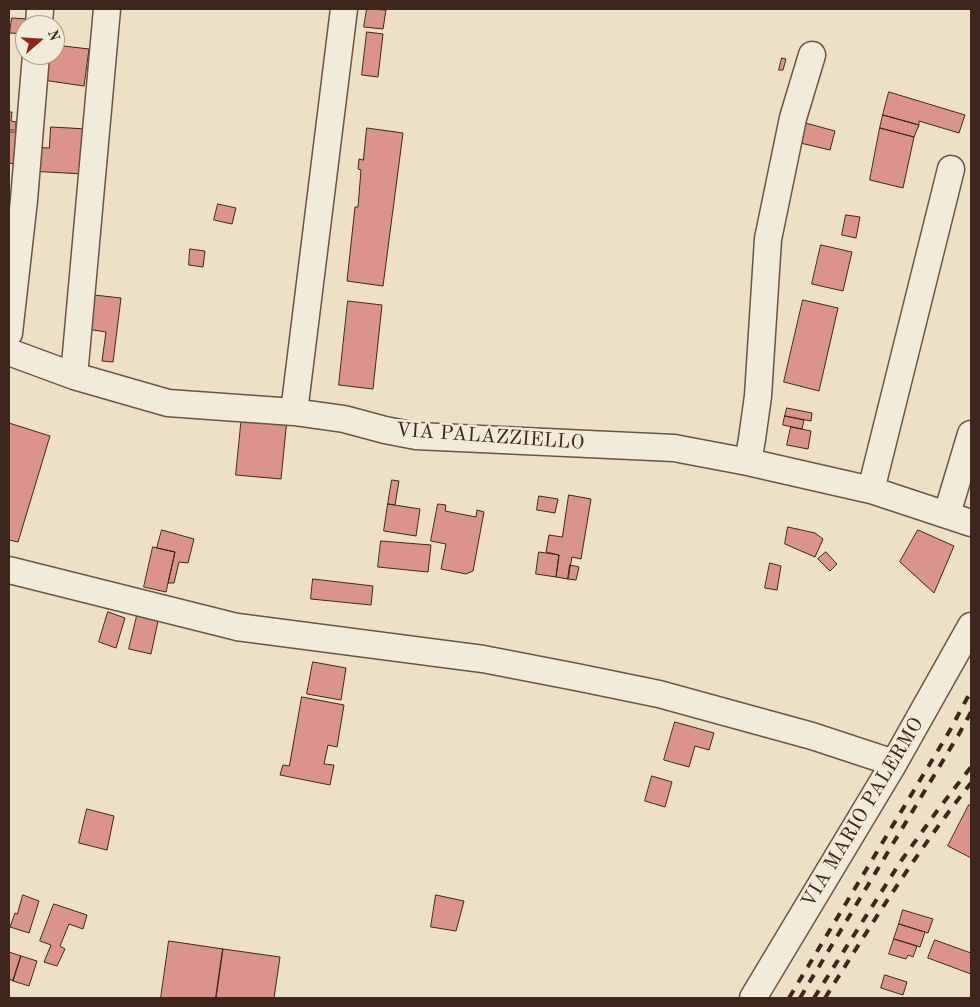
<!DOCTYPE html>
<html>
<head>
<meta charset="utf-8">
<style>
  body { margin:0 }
  #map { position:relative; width:980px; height:1007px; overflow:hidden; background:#ede0c5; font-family:"Old Standard TT",serif }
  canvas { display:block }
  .frame { position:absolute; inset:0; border:10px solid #3f261c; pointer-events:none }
  .north { position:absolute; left:15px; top:15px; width:50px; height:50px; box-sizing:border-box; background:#f3ebd9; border:1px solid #ab9c8d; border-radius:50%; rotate:71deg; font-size:14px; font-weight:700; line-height:20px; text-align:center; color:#3f261c }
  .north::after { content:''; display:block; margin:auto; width:18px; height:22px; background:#8f2418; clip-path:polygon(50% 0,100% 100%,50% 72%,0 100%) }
</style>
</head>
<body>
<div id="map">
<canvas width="980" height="1007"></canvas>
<div class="frame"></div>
<div class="north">N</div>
</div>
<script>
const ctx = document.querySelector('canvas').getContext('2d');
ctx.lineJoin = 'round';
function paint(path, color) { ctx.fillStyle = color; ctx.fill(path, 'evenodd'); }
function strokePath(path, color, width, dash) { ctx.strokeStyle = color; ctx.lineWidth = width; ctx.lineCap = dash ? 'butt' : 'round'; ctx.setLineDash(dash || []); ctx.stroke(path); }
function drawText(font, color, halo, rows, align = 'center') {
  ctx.font = font + ' "Old Standard TT",serif'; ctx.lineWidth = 5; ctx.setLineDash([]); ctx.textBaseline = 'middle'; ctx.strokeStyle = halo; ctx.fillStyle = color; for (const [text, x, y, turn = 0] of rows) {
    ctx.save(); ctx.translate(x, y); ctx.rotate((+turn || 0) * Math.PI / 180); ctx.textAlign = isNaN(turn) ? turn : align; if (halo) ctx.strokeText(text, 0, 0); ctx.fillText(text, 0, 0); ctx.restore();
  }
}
const building = new Path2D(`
  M367,9L386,10L383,29L364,27Z
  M12,18L28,19L27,25H25V34L10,33Z
  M367,32L383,34L378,77L362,75Z
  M55,45L89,49L84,86L43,80L47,55H55Z
  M782,58L786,59L783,70H779Z
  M889,92L965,115L959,133L919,121V125L883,115Z
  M9,112H12L11,121L16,122V130H9Z
  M883,115L919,125L914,137L880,128Z
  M798,121L835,131L830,150L792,141Z
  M51,127L87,129L84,174L29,171L31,147L49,148Z
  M367,128L403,133L383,286L347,281L355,207H358L361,170L358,169L359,159L363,160Z
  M880,128L914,137L903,188L870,180Z
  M9,132H20L19,143H15L14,164L9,163Z
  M218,204L236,208L232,224L214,220Z
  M846,215L860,217L856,238L842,235Z
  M821,245L852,252L843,291L812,284Z
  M190,249L205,251L203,267L189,265Z
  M85,294L121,298L113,362L102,361L106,332L87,329Z
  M803,300L838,308L819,391L784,382Z
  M348,301L382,305L373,389L339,385Z
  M787,408L812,413L811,421L785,416Z
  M242,415L287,419L281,479L236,475Z
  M785,416L804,420L802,429L783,425Z
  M9,423L50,436L18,542L9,540Z
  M791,427L811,431L808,449L787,445Z
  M392,480L399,481L395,505L388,504Z
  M569,495L591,499L581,559L572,557L568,579L556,577L559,555L546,552L549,535L562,537Z
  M539,496L558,499L555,513L537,510Z
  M388,504L420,509L416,536L384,531Z
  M438,504L446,505L445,511L476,517L477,510L484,512L473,571L466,574L441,569L446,544L431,541Z
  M788,527L815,533L823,539L815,557L785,544Z
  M162,530L194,539L188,563L179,562L174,583H168L175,552L157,548Z
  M918,530L954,546L934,593L900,562Z
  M381,541L431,545L428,572L378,567Z
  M153,547L175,552L166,592L144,587Z
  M539,552L559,555L556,577L536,574Z
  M826,552L837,564L830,571L818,559Z
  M770,563L781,566L777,590L765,588Z
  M570,565L579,567L576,580L568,579Z
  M313,579L373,586L371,605L311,599Z
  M108,612L125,618L116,648L99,642Z
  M137,616L158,621L151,654L129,649Z
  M313,662L346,668L341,700L307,694Z
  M302,697L344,705L337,747L328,745L324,764L334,765L330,785L280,775L283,765L289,766Z
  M675,722L714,733L709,750L695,746L689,767L664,760Z
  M652,776L672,782L665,807L645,801Z
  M969,805L971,806V858L948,846Z
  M87,809L114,816L107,850L79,843Z
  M23,895L39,901L29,933L10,927L15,913L17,914Z
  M436,895L464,901L456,931L431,927Z
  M54,904L87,915L83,929L69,924L60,946L65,949L57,966L44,962L51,945L40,941Z
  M903,910L933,919L928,933L899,924Z
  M899,924L925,932L920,947L894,939Z
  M894,939L917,946L913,957L908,955L906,959L889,954Z
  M935,940L971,953V974L928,958Z
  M169,941L223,949L216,998H161Z
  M223,949L280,957L274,998H216Z
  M9,952L21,956L13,981L9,979Z
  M21,956L37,961L29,986L13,981Z
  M885,975L907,982L903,995L881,988Z`);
paint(building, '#da948a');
strokePath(building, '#3f261c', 1);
const minor = new Path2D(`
  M39,25L40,9
  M9,333L24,200L36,55
  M9,352L74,376L168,403L294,412L344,419L385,430L416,436L674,448L748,462L871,490L971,523
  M74,376L107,9
  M294,412L344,9
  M748,462L752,439L758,396L768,239L793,118L812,55
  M871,490L951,169
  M947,514L971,434
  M9,570L237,627L483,659L576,677L659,694L812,736L894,763
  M753,998L894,763L971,626`);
strokePath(minor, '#6a5446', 29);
strokePath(minor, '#f3ebd9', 26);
strokePath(new Path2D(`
  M789,998L949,732L971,691
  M800,998L959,734L971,712
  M814,998L901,861L937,811L971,767
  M825,998C871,925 917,851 971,783`), '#3f261c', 4, [9, 9]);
drawText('20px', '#3f261c', '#f3ebd9', [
  ["VIA PALAZZIELLO",490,437,4],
  ["VIA MARIO PALERMO",863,813,-59]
]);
</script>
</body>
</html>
